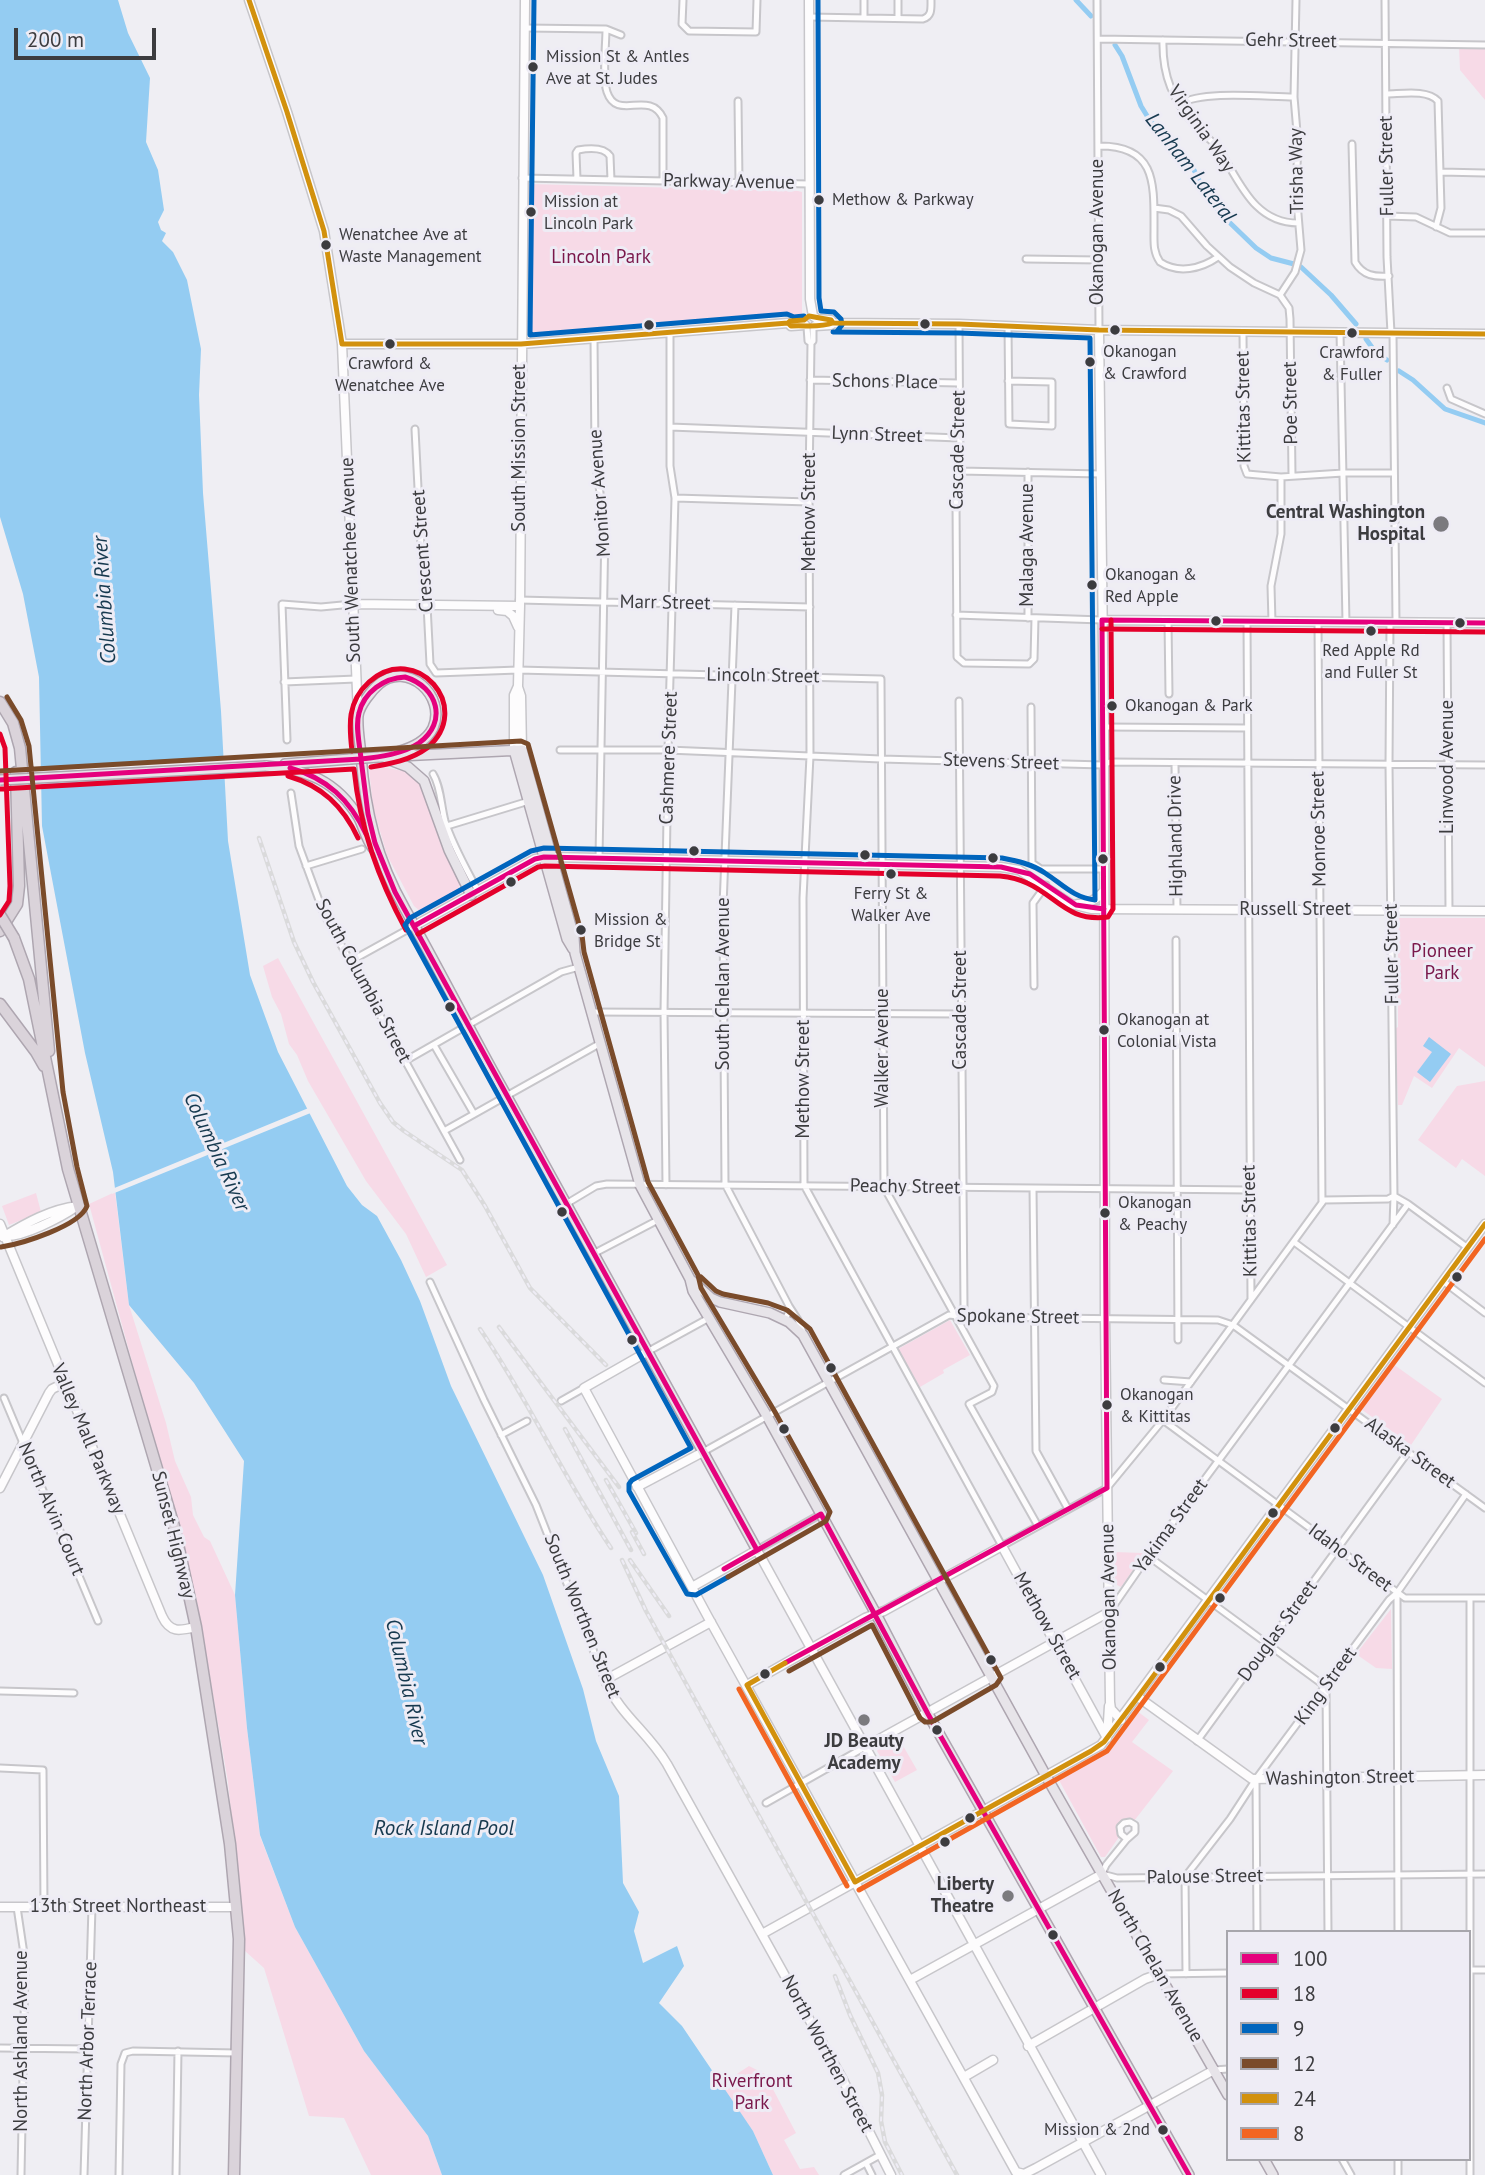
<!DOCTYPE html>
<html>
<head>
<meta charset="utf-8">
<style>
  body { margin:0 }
  #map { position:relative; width:1485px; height:2175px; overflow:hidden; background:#efeef3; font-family:"PT Sans",sans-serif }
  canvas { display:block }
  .legend { position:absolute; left:1226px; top:1930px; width:245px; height:231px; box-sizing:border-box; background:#eeecf5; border:2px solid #a7a6ac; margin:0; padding:9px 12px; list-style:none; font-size:21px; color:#3c3c3f }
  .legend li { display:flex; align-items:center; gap:14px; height:35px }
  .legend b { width:35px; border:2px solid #a7a6ac }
  .scale { position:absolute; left:14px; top:28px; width:142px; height:32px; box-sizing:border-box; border:4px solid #3c3c3f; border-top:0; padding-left:9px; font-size:21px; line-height:24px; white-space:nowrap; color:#3c3c3f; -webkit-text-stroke:5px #eeecf5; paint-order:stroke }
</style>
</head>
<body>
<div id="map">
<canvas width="1485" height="2175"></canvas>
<ul class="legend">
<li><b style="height:9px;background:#e5007d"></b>100</li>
<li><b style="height:9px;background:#e4002b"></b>18</li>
<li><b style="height:9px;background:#0065bd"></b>9</li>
<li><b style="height:9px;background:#7a4b2a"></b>12</li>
<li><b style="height:9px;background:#d2910d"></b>24</li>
<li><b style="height:9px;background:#f26522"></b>8</li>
</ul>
<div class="scale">200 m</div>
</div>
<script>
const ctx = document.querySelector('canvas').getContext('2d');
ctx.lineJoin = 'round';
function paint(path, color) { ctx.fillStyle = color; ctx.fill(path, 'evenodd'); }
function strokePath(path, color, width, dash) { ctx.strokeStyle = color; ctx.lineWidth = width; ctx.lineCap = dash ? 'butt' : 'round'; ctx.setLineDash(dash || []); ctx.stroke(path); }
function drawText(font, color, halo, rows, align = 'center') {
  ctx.font = font + ' "PT Sans",sans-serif'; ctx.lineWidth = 6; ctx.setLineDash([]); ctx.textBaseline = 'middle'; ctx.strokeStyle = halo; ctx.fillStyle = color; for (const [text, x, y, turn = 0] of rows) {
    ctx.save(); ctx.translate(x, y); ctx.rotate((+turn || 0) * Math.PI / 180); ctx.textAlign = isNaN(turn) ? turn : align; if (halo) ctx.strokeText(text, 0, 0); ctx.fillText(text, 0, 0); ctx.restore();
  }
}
paint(new Path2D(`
  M1459,47H1485V100L1460,70Z
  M529,184L798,191L802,192V315L531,336L527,331L526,187Z
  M383,767L408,772L420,783L441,840L459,881V889L454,898L429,911L421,912L414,906L387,855L373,807L369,768Z
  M1399,918H1485V1067L1459,1048L1432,1088L1414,1076L1402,1105H1398L1395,1029L1398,1027V928H1396L1395,920Z
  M278,958L447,1265L426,1277L406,1234L366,1181L308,1081L297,1055L289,1044L281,1014L272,997L263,966Z
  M1485,1081V1176L1462,1159L1456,1168L1418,1140L1457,1086Z
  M115,1192L129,1305L166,1423L175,1461L191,1497L193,1515L204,1537L210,1541L235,1595L247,1728L260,1836L295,1927L364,2051L428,2136L442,2175H371L344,2118L309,2116L264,1968L245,1951L228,1782L196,1596L89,1204Z
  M36,1193L41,1212L9,1225L2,1206Z
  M950,1320L970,1355L943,1370L944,1373L920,1387L898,1349Z
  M1393,1364L1442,1399L1411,1445L1361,1409Z
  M1114,1552L1143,1553V1556L1121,1587L1115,1584Z
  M1391,1609L1392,1669L1376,1668L1356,1654Z
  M1137,1711L1149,1720L1132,1742L1173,1771L1134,1821C1123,1819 1111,1825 1119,1837L1105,1857H1101L1060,1782V1777L1114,1742Z
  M898,1737L917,1770L895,1782L877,1751L879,1748Z
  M749,2066L765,2074L796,2133L784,2140L800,2169L814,2167L819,2175H773L753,2131L720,2085Z`), '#f7dae7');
paint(new Path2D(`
  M0,0H118L128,33L150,78L146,142L158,170L164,210L158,222L161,230L166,233L162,241L173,252L187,280L201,349L199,395L203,493L221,711L228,841L250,975L278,1052L347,1186L362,1205L377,1216L401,1260L420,1301L451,1386L543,1575L583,1689L596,1741L619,1796L623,1883L639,1912L634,1931L643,1963L677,1946L684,1966L659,2003L682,2026L753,2131L773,2175H442L428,2136L364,2051L295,1927L260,1835L247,1728L235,1595L244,1461L194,1383L129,1305L113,1172L85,1053L42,826L39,677L23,594L0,517Z
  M1429,1037L1451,1054L1430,1082L1417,1072L1432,1052L1423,1046Z`), '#94ccf2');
paint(new Path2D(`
  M227,759L228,774L38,784L37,768Z
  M311,1107L313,1112L112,1194V1189Z`), '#efeef3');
strokePath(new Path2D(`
  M1076,0L1091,16
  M1115,45L1122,56L1141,106L1149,119L1177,155L1192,166L1208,198L1226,219L1256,248L1271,258L1294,264
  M1301,267L1331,295L1356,324
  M1366,339L1376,353L1387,360
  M1399,371L1413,380L1445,409L1485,423`), '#94ccf2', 5);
const street = new Path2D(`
  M683,0L682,24L689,31L756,32L757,0
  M1097,0L1099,330
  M1385,0L1387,257L1391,333
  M809,17L923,19C932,16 931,9 931,0
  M864,18V0
  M898,18V0
  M525,28L606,29L621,35
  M606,29C606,45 602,78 607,92C617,122 649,89 663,118V181
  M1098,39L1485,45
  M1163,40C1162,76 1173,101 1197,128C1204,136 1214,141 1220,151C1240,182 1254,223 1298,223
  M1386,94C1401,94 1427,89 1438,101L1441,208L1436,227
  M738,101L739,182
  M1180,104C1203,90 1265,97 1294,97
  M1352,144L1355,262C1363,276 1375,277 1389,276
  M1098,146C1157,145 1154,184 1154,230C1154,242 1153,252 1160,262C1178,274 1201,269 1218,257
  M1441,172L1485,173
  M522,178L809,184
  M577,179L576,153L578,150C589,148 604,147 610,156L611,180
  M1154,208L1169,210L1181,216L1207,246L1230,267L1254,283L1280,295L1289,308L1290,319L1292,475
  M1387,216L1416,217L1450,233H1485
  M1026,259L1099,260
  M1280,295L1295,272L1301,250L1296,190L1298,144L1294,97L1296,0
  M959,324L960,471L956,501L957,657L964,663L1029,664L1034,659L1035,618
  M807,327L808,341L811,343L813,341V327
  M1243,332L1244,466L1247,474L1281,477L1343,473H1394
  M1340,332L1346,622
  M1393,333L1396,622
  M594,338L595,458L605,528L599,858
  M811,343L809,485L810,756L803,898L804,1185L1002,1546L1107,1488L1163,1420L1324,1200L1388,1199L1394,1196L1393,1225
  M810,380L959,383
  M1008,381L1052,382V426L1009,424L1008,326
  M1447,388L1451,399L1485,414
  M670,427L959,438
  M415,429L421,547L427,605L430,664L436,673L518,670L881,679L884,1187L994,1386L992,1392L969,1404L1038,1526
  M960,471L1101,474
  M675,498L809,502
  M519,600L810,607
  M735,605L723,906L725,1184L789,1306
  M956,615L1102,620
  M1028,618V472
  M1168,621L1169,694
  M1247,621L1251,1300
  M1272,622L1271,586L1281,534V477
  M1318,622L1322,1203
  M1390,622L1389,765L1394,1196L1408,1204L1468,1248
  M1447,623L1449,911
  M284,682L356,679
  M1031,707L1032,863L1041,869H1104
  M1104,727L1247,728
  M287,740L282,604L321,607L353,604
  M560,750H668L881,759L1103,765L1110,762L1485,765
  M1175,764L1177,909
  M433,774C441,787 441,806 445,821C453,846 466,868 478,891
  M291,793L299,846L324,914L460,1160
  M447,826L529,801
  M306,866L362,849
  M1176,940L1178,1340
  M349,962L414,926
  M1034,986L1033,903L1046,885
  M591,1012L961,1014
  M434,1045L474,1114
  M405,1061L561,972L579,967
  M444,1131L599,1044
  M666,1185L664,1012L668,750L675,498L670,466V332
  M1033,1188L1036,1451L1068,1509
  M566,1204L596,1186L607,1184L1249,1190
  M1294,1242L1485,1383
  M593,1254L658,1220
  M430,1282L484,1400L536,1505L605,1680
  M1444,1282L1485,1313
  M955,1316L964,1307L959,701
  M785,1319L789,1312V1306L798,1320L803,1332
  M647,1352L709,1318
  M1164,1380L1191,1382
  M4,1398L98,1621
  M561,1401L584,1388
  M1163,1420L1405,1598H1485
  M501,1435L527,1421
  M703,1452L949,1315L967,1317L1218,1320L1233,1325L1485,1508
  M757,1550L821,1514
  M1148,1556L1326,1687L1328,1932
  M1397,1593L1398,1932
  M1470,1598V2175
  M1110,1611L1148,1556L1408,1204
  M0,1691L74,1693
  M1197,1741L1408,1452
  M0,1768L43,1770L44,1907
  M1256,1781L1257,1932
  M766,1803L865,1747
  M1127,1839L1121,1834L1120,1827L1124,1823L1130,1822L1135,1825V1832L1127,1839L1106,1865L1102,1874L1117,1878L1485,1874
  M1185,1877L1230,1819L1256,1779L1389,1600L1397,1593L1466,1494
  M1185,1877L1186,1974
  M17,1907L24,1954L25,1969L21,2175
  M1469,1970H1485
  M1159,1974L1228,1973
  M0,2048L88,2049
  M1214,2070L1228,2069
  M1342,2159L1351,2175
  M1398,2159V2175
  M866,2163L872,2175
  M84,2175L92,1907
  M119,2175L121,2064L125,2053L133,2051L237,2053
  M176,2175L178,2051
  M844,2175L880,2155`);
const secondary = new Path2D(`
  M249,0L287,112L324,231L342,344L358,714
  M809,0L810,299L813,316L817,319L831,320L833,323L831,325L815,326
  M833,323L959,324L1099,330L1485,334
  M1099,330L1104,727L1105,1319L1110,1702L1111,1709L1121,1720
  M342,344H521L788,323L791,326L805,325
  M353,604L520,606
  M498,610L507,611L513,616L518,627
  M1102,620L1485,623
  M518,687L521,696L522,750
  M514,750V695L518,686L520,606L525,0
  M1078,904C1090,903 1096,900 1104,891
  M414,926L535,859L552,857L1001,867L1019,870L1071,904L1092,909L1485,911
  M0,1224L162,1616C170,1633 179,1631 196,1627
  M5,1236C23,1237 60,1218 76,1207
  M3,1237C26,1223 51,1209 78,1206
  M647,1352L584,1388L708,1617L1016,2172L1024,2174L1036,2168L1214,2070
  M637,1487L703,1452
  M0,1488L49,1393L52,1389L64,1383
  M692,1587L757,1550L1101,2175
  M711,1622L605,1680C620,1715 648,1732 667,1764L843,2080L891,2175
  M747,1685L865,1618L884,1611L1002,1546L1107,1738
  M1138,1697L1252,1779L1485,1775
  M1107,1738L1109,1706
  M865,1747L1109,1612
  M0,1907H236
  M762,1934L1101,1745L1485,1224
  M910,1980L1102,1874
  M1028,2046L1145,1979L1159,1974
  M964,2077L993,2060`);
const primary = new Path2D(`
  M514,750L567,939L573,949
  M397,752C412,748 426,742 433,728C447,696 407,660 379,684C372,690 359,706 358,716C357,728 360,743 361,755C365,811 377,860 405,909C438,967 468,1027 501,1086C586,1240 672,1395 757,1550
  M379,757L522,750L574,937L575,953L640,1185L690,1279L693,1291L767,1416L876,1614L928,1714L1189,2175
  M387,759L408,767L424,781L449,850L471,895
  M285,764L350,759
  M266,766C307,770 336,780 359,818C364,828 366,839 373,848
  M691,1280L711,1298L720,1302L770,1313L789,1322L803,1335L1046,1776L1228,2095
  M1264,2159L1273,2175`);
const highway = new Path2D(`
  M0,702L13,723L20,748L49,1051
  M0,931L17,904L19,886L16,772
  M14,938L29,979L68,1169L174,1526L196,1627L230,1844L239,1939L234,2175
  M0,1004L36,1052L44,1066`);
strokePath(street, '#c7c6ca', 9);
strokePath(secondary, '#c7c6ca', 11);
strokePath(primary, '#aea6b0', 12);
strokePath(highway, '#aea6b0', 13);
strokePath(street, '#fdfcfd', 5);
strokePath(secondary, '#fdfcfd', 8);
strokePath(primary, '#e7e4e9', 9);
strokePath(highway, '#dad3da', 10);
const rail = new Path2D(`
  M259,838L294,942L313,982L380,1103L393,1122L404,1131L462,1170L485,1206L530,1288L606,1365
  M499,1327L619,1487
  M480,1329C528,1399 563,1477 611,1548
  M565,1429L631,1550
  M606,1480L636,1533
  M632,1532L644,1554
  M622,1560L646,1611L957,2175
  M630,1560L669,1616
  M835,1976L850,2015L878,2073L882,2095L881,2121L885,2142L902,2175`);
strokePath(rail, '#dadadb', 4.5);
strokePath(rail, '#eeecf5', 2, [5]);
const primaryBridge = new Path2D(`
  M350,759L379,757
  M0,780L266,766`);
const highwayBridge = new Path2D(`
  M0,915L14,938`);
strokePath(primaryBridge, '#aea6b0', 12, []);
strokePath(highwayBridge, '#aea6b0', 13, []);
strokePath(primaryBridge, '#e7e4e9', 9);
strokePath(highwayBridge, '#dad3da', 10);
strokePath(new Path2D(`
  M1102,620L1107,1488
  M1102,620L1485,623
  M405,677C438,687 448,722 419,743C403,754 380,757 361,759C360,745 355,727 359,713C364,692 384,678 405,677Z
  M361,759L368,814L375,843L395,892L757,1550
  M290,768C327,778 350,800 366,834
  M0,780L361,759
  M414,926L535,859L544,857L1001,867L1030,874L1076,905L1104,909
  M724,1569L821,1514L928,1714L1189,2175
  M785,1663L1107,1488`), '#e5007d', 5);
strokePath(new Path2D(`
  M1102,629L1485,632
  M0,734L5,748L10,886L9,901L0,915
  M352,751C349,725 347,702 369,682C416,640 475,708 427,748C411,760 390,764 371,767
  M288,776C322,786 343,806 358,838
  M0,789L354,769C360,828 378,878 406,930
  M418,934L538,867L545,866L1000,876C1010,877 1019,879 1027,883C1058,897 1067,922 1108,917L1113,909L1111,620`), '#e4002b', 5);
strokePath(new Path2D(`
  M534,0L530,335L787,314L794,317L804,316
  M818,0L819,298L821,311L834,312L841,319L842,325L838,330
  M728,1577L696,1595L687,1594L629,1491V1484L632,1480L691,1448L405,925L410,918L531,851L544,848L1002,858C1017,861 1032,864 1045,873C1062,884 1074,898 1095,900L1090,338L959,333L833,332`), '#0065bd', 5);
strokePath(new Path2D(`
  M0,771L521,741L528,744L582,935L584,952L648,1182L698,1275L701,1288L775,1412L830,1512L826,1521L728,1577
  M1,1247C21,1244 80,1226 87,1206L77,1167L63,1092L29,746L21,720L7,697
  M701,1277L716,1291L723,1294L768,1303L787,1310L810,1329L1001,1678L996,1685L932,1722H925L920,1718L872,1625L789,1671`), '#7a4b2a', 5);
strokePath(new Path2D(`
  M249,0L287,112L324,231L342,344H521L788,323
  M809,316L831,320L833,323C819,328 806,325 791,326L788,323L790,321L804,320Z
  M833,323L959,324L1099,330L1485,334
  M785,1663L747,1685L855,1882L1091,1751L1104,1742L1138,1697L1485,1224`), '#d2910d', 5);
strokePath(new Path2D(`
  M739,1689L847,1886
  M859,1890L1107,1751L1485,1239`), '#f26522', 5);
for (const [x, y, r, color] of [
  [533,67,6,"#3c3c3f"],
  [819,200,6,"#3c3c3f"],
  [531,212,6,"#3c3c3f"],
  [326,245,6,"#3c3c3f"],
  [925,324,6,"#3c3c3f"],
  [649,325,6,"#3c3c3f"],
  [1115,330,6,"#3c3c3f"],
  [1352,333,6,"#3c3c3f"],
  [390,344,6,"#3c3c3f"],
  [1090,362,6,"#3c3c3f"],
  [1441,524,9,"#7b7a7e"],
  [1092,585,6,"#3c3c3f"],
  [1216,621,6,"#3c3c3f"],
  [1460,623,6,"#3c3c3f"],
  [1371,631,6,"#3c3c3f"],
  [1112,706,6,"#3c3c3f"],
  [694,851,6,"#3c3c3f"],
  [865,855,6,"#3c3c3f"],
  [993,858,6,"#3c3c3f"],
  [1103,859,6,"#3c3c3f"],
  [891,874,6,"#3c3c3f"],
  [511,882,6,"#3c3c3f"],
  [581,930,6,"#3c3c3f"],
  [450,1007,6,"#3c3c3f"],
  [1104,1030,6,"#3c3c3f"],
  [562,1212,6,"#3c3c3f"],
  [1105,1213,6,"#3c3c3f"],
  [1457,1277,6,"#3c3c3f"],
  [632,1340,6,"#3c3c3f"],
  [831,1368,6,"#3c3c3f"],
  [1107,1405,6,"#3c3c3f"],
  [1335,1428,6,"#3c3c3f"],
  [784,1429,6,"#3c3c3f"],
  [1273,1513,6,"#3c3c3f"],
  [1220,1598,6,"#3c3c3f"],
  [991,1660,6,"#3c3c3f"],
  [1160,1667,6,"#3c3c3f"],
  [765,1674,6,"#3c3c3f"],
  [864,1720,7,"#7b7a7e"],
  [937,1730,6,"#3c3c3f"],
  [970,1818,6,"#3c3c3f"],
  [945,1842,6,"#3c3c3f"],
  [1008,1896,7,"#7b7a7e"],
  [1053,1935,6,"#3c3c3f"],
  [1163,2130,6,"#3c3c3f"]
]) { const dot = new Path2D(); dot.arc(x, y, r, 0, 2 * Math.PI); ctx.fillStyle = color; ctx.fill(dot); strokePath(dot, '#eeecf5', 2.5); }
drawText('17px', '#3c3c3f', '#eeecf5', [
  ["Mission St & Antles",546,57],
  ["Ave at St. Judes",546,79],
  ["Methow & Parkway",832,200],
  ["Mission at",544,202],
  ["Lincoln Park",544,224],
  ["Wenatchee Ave at",339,235],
  ["Waste Management",339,257],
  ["Okanogan",1103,352],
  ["& Crawford",1103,374],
  ["Crawford",1352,353,"center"],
  ["& Fuller",1352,375,"center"],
  ["Crawford &",390,364,"center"],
  ["Wenatchee Ave",390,386,"center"],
  ["Okanogan &",1105,575],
  ["Red Apple",1105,597],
  ["Red Apple Rd",1371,651,"center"],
  ["and Fuller St",1371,673,"center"],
  ["Okanogan & Park",1125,706],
  ["Ferry St &",891,894,"center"],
  ["Walker Ave",891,916,"center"],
  ["Mission &",594,920],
  ["Bridge St",594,942],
  ["Okanogan at",1117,1020],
  ["Colonial Vista",1117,1042],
  ["Okanogan",1118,1203],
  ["& Peachy",1118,1225],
  ["Okanogan",1120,1395],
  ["& Kittitas",1120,1417],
  ["Mission & 2nd",1150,2130,"right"]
], 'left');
drawText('19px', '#3c3c3f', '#eeecf5', [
  ["Gehr Street",1291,41,1],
  ["Virginia Way",1201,129,55],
  ["Fuller Street",1387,166,-91],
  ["Trisha Way",1297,171,-91],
  ["Parkway Avenue",729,182,1],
  ["Okanogan Avenue",1098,232,-90],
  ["Schons Place",885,382,1],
  ["Poe Street",1291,403,-91],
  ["Kittitas Street",1244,407,-91],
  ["Lynn Street",877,435,2],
  ["South Mission Street",520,448,-90],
  ["Cascade Street",958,450,-89],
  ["Monitor Avenue",600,493,-94],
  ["Methow Street",810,512,-90],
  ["Malaga Avenue",1028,545,-90],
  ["Crescent Street",423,551,-94],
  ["South Wenatchee Avenue",351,560,-92],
  ["Marr Street",665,603,1],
  ["Lincoln Street",763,676,1],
  ["Cashmere Street",669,758,-88],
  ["Stevens Street",1001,762,2],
  ["Linwood Avenue",1448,767,-90],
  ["Monroe Street",1319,829,-91],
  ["Highland Drive",1176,836,-91],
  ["Russell Street",1295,910],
  ["Fuller Street",1392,954,-91],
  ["South Columbia Street",363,981,62],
  ["South Chelan Avenue",724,984,-90],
  ["Cascade Street",961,1010,-90],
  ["Walker Avenue",883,1048,-90],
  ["Methow Street",804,1079,-90],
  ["Peachy Street",905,1187,1],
  ["Kittitas Street",1250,1221,-91],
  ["Spokane Street",1018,1317,1],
  ["Valley Mall Parkway",88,1439,67],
  ["Alaska Street",1410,1453,36],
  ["North Alvin Court",51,1509,67],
  ["Yakima Street",1171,1526,-54],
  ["Sunset Highway",173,1535,76],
  ["Idaho Street",1350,1558,37],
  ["Okanogan Avenue",1109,1597,-91],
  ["South Worthen Street",582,1616,68],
  ["Methow Street",1047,1626,61],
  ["Douglas Street",1278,1631,-54],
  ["King Street",1326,1686,-54],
  ["Washington Street",1340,1778,-1],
  ["Palouse Street",1205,1877,-1],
  ["13th Street Northeast",118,1907],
  ["North Chelan Avenue",1155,1966,60],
  ["North Ashland Avenue",22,2041,-90],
  ["North Arbor Terrace",88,2041,-88],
  ["North Worthen Street",827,2054,62]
]);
drawText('19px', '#7a184b', '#eeecf5', [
  ["Lincoln Park",601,258],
  ["Pioneer",1442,952],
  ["Park",1442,974],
  ["Riverfront",752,2082],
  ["Park",752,2104]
]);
drawText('bold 19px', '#3c3c3f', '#eeecf5', [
  ["Central Washington",1425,513],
  ["Hospital",1425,535],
  ["JD Beauty",864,1742,"center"],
  ["Academy",864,1764,"center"],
  ["Liberty",994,1885],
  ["Theatre",994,1907]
], 'right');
drawText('italic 21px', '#16394f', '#eeecf5', [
  ["Lanham Lateral",1190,168,52],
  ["Columbia River",105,600,-94],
  ["Columbia River",216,1152,65],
  ["Columbia River",406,1682,77],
  ["Rock Island Pool",444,1829]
]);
</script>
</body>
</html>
